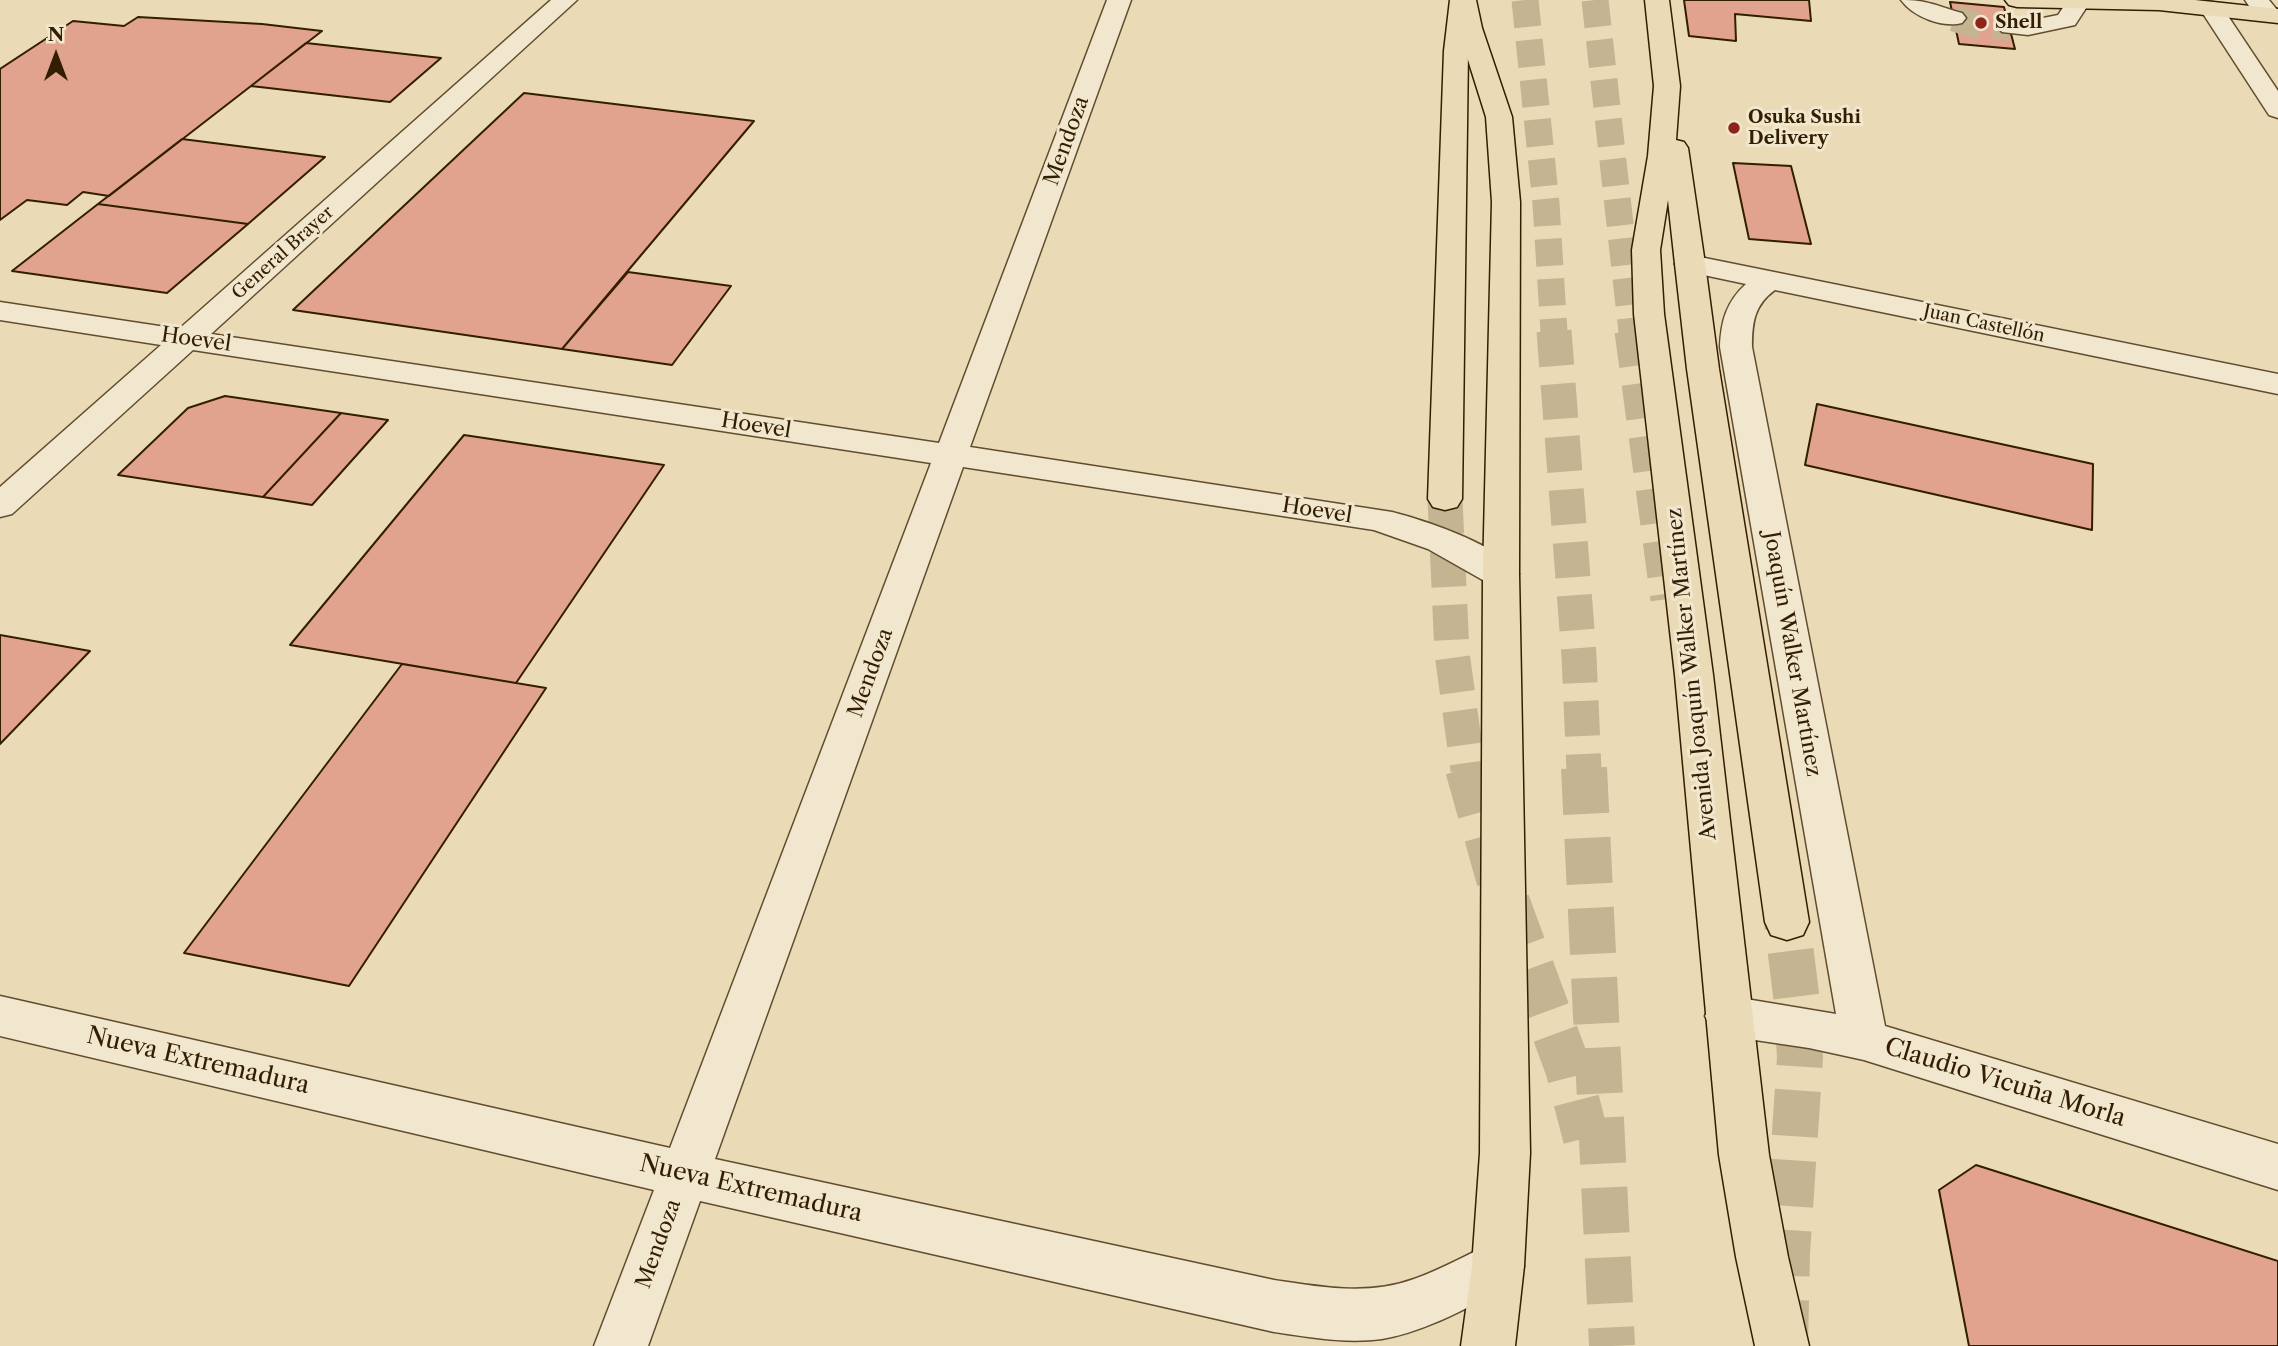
<!DOCTYPE html>
<html>
<head>
<meta charset="utf-8">
<style>
  body { margin:0 }
  #map { position:relative; width:2278px; height:1346px; overflow:hidden; background:#eadab5; font-family:"Libre Caslon Text",serif }
  canvas { display:block }
  .north { position:absolute; left:21px; top:21px; width:70px; height:70px; -webkit-text-stroke:5px #f1e7cf; paint-order:stroke; rotate:0deg; font-size:19px; font-weight:700; line-height:28px; text-align:center; color:#331e01 }
  .north::after { content:''; display:block; margin:auto; width:24px; height:32px; background:#331e01; clip-path:polygon(50% 0,100% 100%,50% 72%,0 100%) }
</style>
</head>
<body>
<div id="map">
<canvas width="2278" height="1346"></canvas>
<div class="north">N</div>
</div>
<script>
const ctx = document.querySelector('canvas').getContext('2d');
ctx.lineJoin = 'round';
function paint(path, color) { ctx.fillStyle = color; ctx.fill(path, 'evenodd'); }
function strokePath(path, color, width, dash) { ctx.strokeStyle = color; ctx.lineWidth = width; ctx.lineCap = dash ? 'butt' : 'round'; ctx.setLineDash(dash || []); ctx.stroke(path); }
function drawText(font, color, halo, rows, align = 'center') {
  ctx.font = font + ' "Libre Caslon Text",serif'; ctx.lineWidth = 6; ctx.setLineDash([]); ctx.textBaseline = 'middle'; ctx.strokeStyle = halo; ctx.fillStyle = color; for (const [text, x, y, turn = 0] of rows) {
    ctx.save(); ctx.translate(x, y); ctx.rotate((+turn || 0) * Math.PI / 180); ctx.textAlign = isNaN(turn) ? turn : align; if (halo) ctx.strokeText(text, 0, 0); ctx.fillText(text, 0, 0); ctx.restore();
  }
}
const building = new Path2D(`
  M1684,0H1809L1811,21L1735,14L1736,41L1689,36Z
  M1950,2L2004,7L2015,49L1959,44Z
  M138,17L262,24L322,31L109,196L83,192L67,205L27,200L0,220V69L73,21L124,26Z
  M306,43L441,58L390,102L251,86Z
  M524,93L754,121L562,349L293,310Z
  M182,139L325,157L248,224L98,204Z
  M1733,163L1791,166L1811,244L1749,239Z
  M98,204L248,224L167,293L12,271Z
  M628,272L731,286L672,365L562,349Z
  M225,396L341,413L263,497L118,475L188,408Z
  M1817,404L2093,464L2092,530L1805,465Z
  M341,413L388,420L312,505L263,497Z
  M464,435L664,465L516,683L290,645Z
  M0,635L90,651L0,744Z
  M402,664L546,688L349,986L184,953Z
  M1976,1165L2278,1261V1346H1969L1939,1190Z`);
paint(building, '#e1a38d');
strokePath(building, '#331e01', 2);
strokePath(new Path2D(`
  M1954,18L1976,25L2010,27`), '#c5b491', 27, [27, 13]);
strokePath(new Path2D(`
  M1525,0L1546,204L1554,332
  M1595,0L1632,332`), '#c5b491', 27, [27, 13]);
strokePath(new Path2D(`
  M1554,331L1579,656L1584,770
  M1632,331L1668,599
  M1445,499L1452,653L1468,770`), '#c5b491', 35, [35, 18]);
strokePath(new Path2D(`
  M1468,768L1502,889L1568,1068L1586,1138
  M1584,768L1612,1346
  M1785,1346L1787,1253L1800,1058L1797,1002L1787,922`), '#c5b491', 46, [46, 24]);
const minor = new Path2D(`
  M551,0H577L211,334L939,443L1107,0H1131L970,447L1392,512C1424,520 1502,546 1519,574L1514,583L1501,586L1488,583L1428,549L1374,530L963,467L715,1159L1274,1280C1321,1287 1368,1296 1414,1279C1443,1269 1469,1253 1498,1241L1516,1249L1524,1266L1516,1283C1473,1304 1429,1331 1382,1339C1346,1344 1309,1337 1274,1332L700,1201L648,1346H594L654,1190L0,1036V996L670,1148L931,463L193,350L12,514L0,517V487L161,345L0,320V302L179,329Z
  M1901,0C1928,0 1937,6 1962,13L1966,18L1962,23C1943,28 1913,17 1901,0Z
  M2068,0L2090,2L2075,25L2028,35L2002,32L1998,27L2002,22L2028,21L2058,15Z
  M2245,0H2269L2278,11V19C2261,26 2254,13 2245,0Z
  M2212,2L2220,4L2278,91V118L2269,115L2200,9L2204,4Z
  M1690,255L2278,374V394L1775,290C1754,305 1752,323 1752,347L1885,1026L2278,1144V1190L1864,1060L1809,1048L1728,1036L1712,1030L1705,1016L1712,1002L1728,996L1836,1014L1720,347C1721,322 1726,302 1746,284L1680,270L1675,264L1680,258Z`);
const major = new Path2D(`
  M1452,0H1476L1482,28L1512,117L1520,202L1519,574L1530,1153L1524,1266L1515,1346H1461L1472,1266L1480,1153L1483,574L1492,202L1486,117L1458,28Z
  M1645,0H1669L1680,86L1676,140L1684,142L1688,148L1705,264L1700,270L1690,273L1680,270L1675,264L1668,200L1660,250L1664,314L1713,675L1769,1155L1788,1257L1809,1346H1755L1736,1257L1719,1155L1675,675L1634,314L1632,250L1648,156L1654,86Z
  M2005,0H2195L2278,9V23L2159,10L2017,7L2009,5Z`);
const highway = new Path2D(`
  M1450,0H1474L1468,51L1462,499L1457,507L1445,510L1433,507L1428,499L1444,51Z
  M1690,255L1700,258L1705,264L1719,369L1809,922L1803,935L1787,940L1771,935L1765,922L1687,369L1675,264L1680,258Z`);
strokePath(minor, '#614d2e', 3);
strokePath(major, '#331e01', 3);
strokePath(highway, '#331e01', 3);
paint(minor, '#f1e7cf');
paint(major, '#eadab5');
paint(highway, '#eadab5');
for (const [x, y, r, color] of [
  [1981,23,7,"#8f2418"],
  [1734,128,7,"#8f2418"]
]) { const dot = new Path2D(); dot.arc(x, y, r, 0, 2 * Math.PI); ctx.fillStyle = color; ctx.fill(dot); strokePath(dot, '#f1e7cf', 2.5); }
drawText('bold 18px', '#331e01', '#f1e7cf', [
  ["Shell",1995,23],
  ["Osuka Sushi",1748,118],
  ["Delivery",1748,139]
], 'left');
drawText('18px', '#331e01', '#f1e7cf', [
  ["General Brayer",283,253,-42],
  ["Juan Castellón",1984,324,12]
]);
drawText('21px', '#331e01', '#f1e7cf', [
  ["Mendoza",1067,141,-70],
  ["Hoevel",196,340,8],
  ["Hoevel",756,426,9],
  ["Hoevel",1317,511,9],
  ["Joaquín Walker Martínez",1792,654,80],
  ["Mendoza",871,673,-70],
  ["Avenida Joaquín Walker Martínez",1692,674,-96],
  ["Mendoza",659,1244,-70]
]);
drawText('24px', '#331e01', '#f1e7cf', [
  ["Nueva Extremadura",198,1061,13],
  ["Claudio Vicuña Morla",2005,1083,17],
  ["Nueva Extremadura",751,1189,13]
]);
</script>
</body>
</html>
